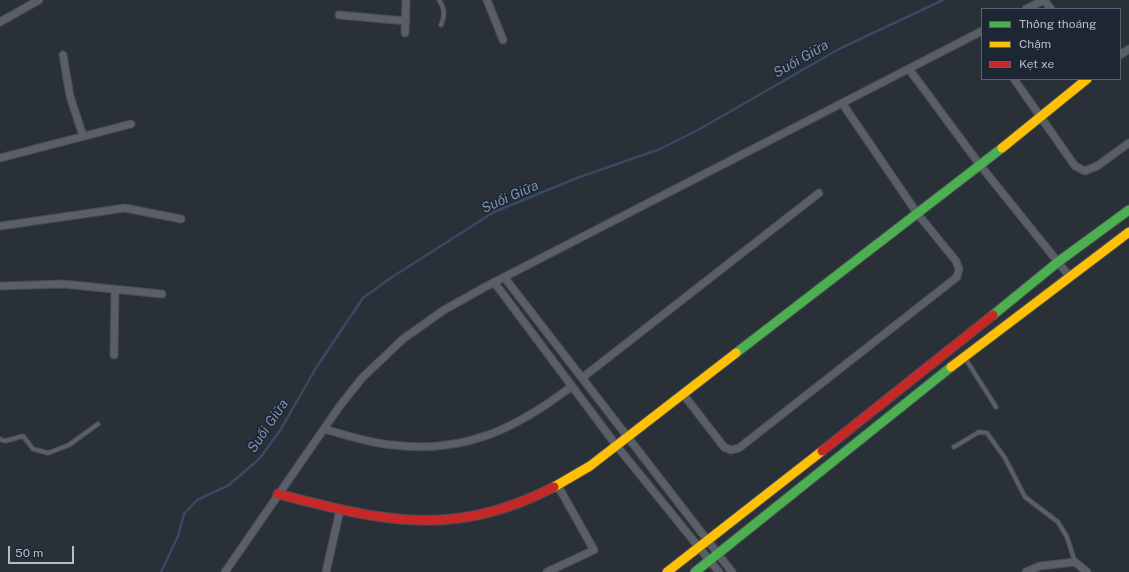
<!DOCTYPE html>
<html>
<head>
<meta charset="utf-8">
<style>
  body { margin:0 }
  #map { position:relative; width:1129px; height:572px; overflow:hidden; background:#2a3038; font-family:"Public Sans",sans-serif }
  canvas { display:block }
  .legend { position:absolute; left:981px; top:8px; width:140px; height:72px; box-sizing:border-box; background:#1d2633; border:1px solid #59626f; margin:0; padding:5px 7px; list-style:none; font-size:12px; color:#b4bcc9 }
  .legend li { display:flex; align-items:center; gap:8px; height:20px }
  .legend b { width:20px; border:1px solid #59626f }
  .scale { position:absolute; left:8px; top:546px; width:66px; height:18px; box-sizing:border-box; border:2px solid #b4bcc9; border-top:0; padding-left:5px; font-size:12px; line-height:14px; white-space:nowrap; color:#b4bcc9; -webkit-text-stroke:3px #1d2633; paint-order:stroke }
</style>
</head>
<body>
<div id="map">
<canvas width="1129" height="572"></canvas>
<ul class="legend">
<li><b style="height:5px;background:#4caf50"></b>Thông thoáng</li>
<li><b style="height:5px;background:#ffc107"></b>Chậm</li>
<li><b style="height:5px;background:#c62828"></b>Kẹt xe</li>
</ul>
<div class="scale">50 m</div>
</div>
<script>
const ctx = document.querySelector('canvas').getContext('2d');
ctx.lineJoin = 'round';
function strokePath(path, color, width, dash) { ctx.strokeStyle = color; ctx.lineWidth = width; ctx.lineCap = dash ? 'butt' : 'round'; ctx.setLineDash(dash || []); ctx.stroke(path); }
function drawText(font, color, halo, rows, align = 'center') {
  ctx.font = font + ' "Public Sans",sans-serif'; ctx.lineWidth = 3; ctx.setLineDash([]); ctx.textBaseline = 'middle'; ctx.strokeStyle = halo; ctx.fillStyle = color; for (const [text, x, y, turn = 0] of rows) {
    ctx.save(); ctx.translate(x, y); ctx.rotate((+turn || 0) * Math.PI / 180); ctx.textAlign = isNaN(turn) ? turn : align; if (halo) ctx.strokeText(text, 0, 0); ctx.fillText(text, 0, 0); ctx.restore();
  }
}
strokePath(new Path2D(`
  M161,572L178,536L184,514L197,500L229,485L260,458L281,429L316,368L363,298L389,279L494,212L577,178L660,149L698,130L839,49L943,0`), '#384963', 2.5);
const lane = new Path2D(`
  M439,0C445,9 445,15 441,25
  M965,358L996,407
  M0,439L5,441L23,436L33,449L48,453L56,450L69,445L98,424
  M954,447L979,432L987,433L1005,458L1025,497L1058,522L1067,537L1075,562`);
const street = new Path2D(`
  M487,0L503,40
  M1044,0L1051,9
  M1026,9L1044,0
  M339,15L406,21
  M0,22L39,0
  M405,33L406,0
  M63,55L70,96L83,136
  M1120,55L1129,49
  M909,69L980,165L1070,277
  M1014,79L1075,166L1085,171L1097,166L1129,143
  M0,158L131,124
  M0,226L125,208L181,219
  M504,277L732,572
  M494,282L616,445L719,572
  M0,286L63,284L162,294
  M114,355L115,290
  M582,378L819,193
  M683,394L724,447L731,450L739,448L957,277L959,269L956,261L917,213L842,103
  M324,429C346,435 369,443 392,445C464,454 516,429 572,386
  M225,572L339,407L362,378L403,339L444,310L485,287L982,31
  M326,572L340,510
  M547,572L594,550L558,486
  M1026,572L1040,566L1075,562L1087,572`);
const fast = new Path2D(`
  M993,315L1058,262L1129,210
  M736,353L1002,148
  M695,572L951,367`);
const slow = new Path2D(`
  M1002,148L1087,79
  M951,367L1129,232
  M554,487L590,466L736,353
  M667,572L822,451`);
const jam = new Path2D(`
  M822,451L993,315
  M278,494C382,521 453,539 554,487`);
strokePath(lane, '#484c53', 5.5);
strokePath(street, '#484c53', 9);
strokePath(fast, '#484c53', 11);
strokePath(slow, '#484c53', 11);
strokePath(jam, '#484c53', 11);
strokePath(lane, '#5a5e66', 3.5);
strokePath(street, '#5a5e66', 7);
strokePath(fast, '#4caf50', 9);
strokePath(slow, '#ffc107', 9);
strokePath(jam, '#c62828', 9);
drawText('italic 14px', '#7c92b1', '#1d2633', [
  ["Suối Giữa",801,59,-30],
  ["Suối Giữa",510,197,-24],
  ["Suối Giữa",268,426,-56]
]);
</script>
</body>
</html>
